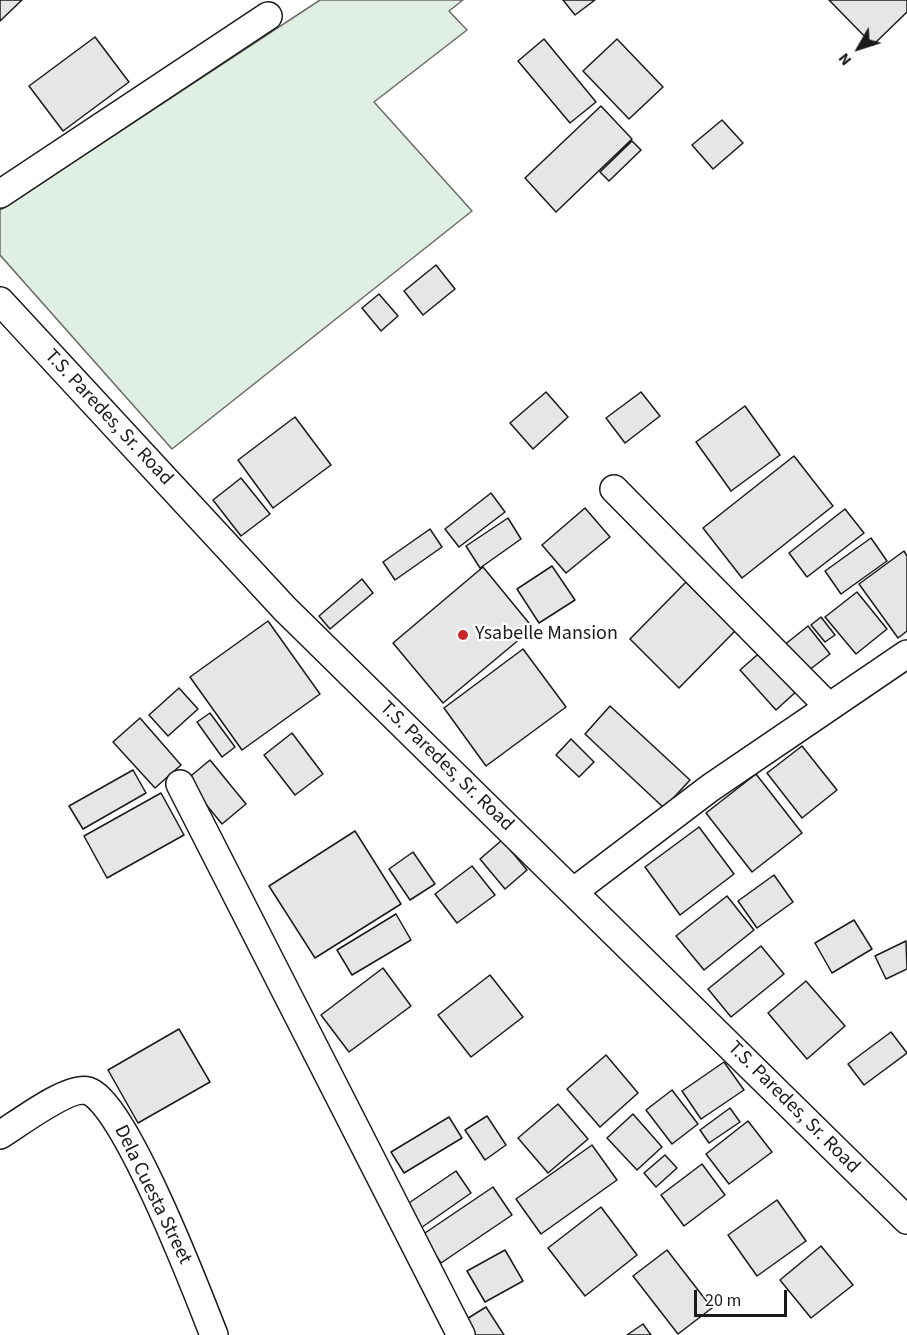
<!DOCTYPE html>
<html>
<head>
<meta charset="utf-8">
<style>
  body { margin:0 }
  #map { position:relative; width:907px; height:1335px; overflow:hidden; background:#fff; font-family:"Source Sans 3",sans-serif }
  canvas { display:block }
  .north { position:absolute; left:829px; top:18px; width:60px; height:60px; -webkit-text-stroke:4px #fff; paint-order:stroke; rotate:231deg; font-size:16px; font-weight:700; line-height:24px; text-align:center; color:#1a1a1a }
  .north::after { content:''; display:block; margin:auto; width:21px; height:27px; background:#1a1a1a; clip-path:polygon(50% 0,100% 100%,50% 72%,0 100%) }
  .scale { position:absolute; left:694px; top:1290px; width:93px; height:27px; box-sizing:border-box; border:3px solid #1a1a1a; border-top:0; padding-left:8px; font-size:18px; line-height:21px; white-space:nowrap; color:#1a1a1a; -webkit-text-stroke:4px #fff; paint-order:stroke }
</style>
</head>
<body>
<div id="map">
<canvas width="907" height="1335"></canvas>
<div class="north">N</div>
<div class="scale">20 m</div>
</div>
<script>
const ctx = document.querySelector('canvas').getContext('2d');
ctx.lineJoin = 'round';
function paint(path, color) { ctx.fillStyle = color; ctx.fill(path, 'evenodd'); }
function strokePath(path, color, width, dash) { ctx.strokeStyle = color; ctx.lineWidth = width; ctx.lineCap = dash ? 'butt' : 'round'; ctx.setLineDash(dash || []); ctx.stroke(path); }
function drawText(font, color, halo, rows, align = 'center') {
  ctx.font = font + ' "Source Sans 3",sans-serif'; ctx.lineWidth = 4.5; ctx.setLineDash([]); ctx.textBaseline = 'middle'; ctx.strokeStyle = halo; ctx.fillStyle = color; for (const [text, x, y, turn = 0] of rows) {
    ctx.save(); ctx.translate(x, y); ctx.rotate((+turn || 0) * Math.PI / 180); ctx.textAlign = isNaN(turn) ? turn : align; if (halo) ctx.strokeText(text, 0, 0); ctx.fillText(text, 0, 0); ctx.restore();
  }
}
const green = new Path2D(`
  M320,0H463L449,11L467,30L374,102L472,211L172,449L0,255V210Z`);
paint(green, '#e0efe3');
strokePath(green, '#6a6a6a', 1.5);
const building = new Path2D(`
  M0,0H22L0,21Z
  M563,0H595L575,15Z
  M829,0H907V12L873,45Z
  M95,37L129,82L63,131L29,86Z
  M544,39L596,102L570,123L518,61Z
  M617,39L663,87L629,119L583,71Z
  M601,106L632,139L556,212L525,178Z
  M722,120L743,143L713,169L692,145Z
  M632,141L641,150L609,181L600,172Z
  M436,265L455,289L423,315L404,291Z
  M379,294L398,316L381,331L362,308Z
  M546,392L568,417L533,449L510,423Z
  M641,392L660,416L625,443L606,418Z
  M745,406L780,455L731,491L696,442Z
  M295,417L331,465L273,508L238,460Z
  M794,456L833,506L742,578L703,528Z
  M241,478L270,514L241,536L213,500Z
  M491,493L505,512L459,547L445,529Z
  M585,508L610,537L566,573L542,545Z
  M845,509L864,533L807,577L789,553Z
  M508,518L521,539L480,568L466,546Z
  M430,529L442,547L395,580L383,562Z
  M871,538L887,561L841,594L825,571Z
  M904,551L907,556V631L898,638L859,584Z
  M552,566L575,600L539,623L517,589Z
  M483,567L533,628L443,703L393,643Z
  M362,579L373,593L330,629L319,616Z
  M686,582L735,631L679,688L630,639Z
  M857,592L887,629L856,654L825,617Z
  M821,617L835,635L825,642L811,625Z
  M268,621L320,694L242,750L190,677Z
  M808,626L830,654L804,674L783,646Z
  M523,649L566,707L486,766L444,708Z
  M764,649L799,689L776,710L740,670Z
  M179,688L198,709L168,736L149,715Z
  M610,706L690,780L664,808L585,734Z
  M210,713L235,747L222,757L197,722Z
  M140,718L181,765L155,788L113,742Z
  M292,733L323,774L295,795L264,755Z
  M571,739L594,762L579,777L556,755Z
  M802,746L837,790L802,818L767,773Z
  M210,760L246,804L222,824L186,780Z
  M133,770L146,793L83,829L69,806Z
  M756,774L802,833L752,872L706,813Z
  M161,793L184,835L107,878L84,836Z
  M699,827L734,874L680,915L645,867Z
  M355,831L401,904L315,958L269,886Z
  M502,840L527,870L505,889L480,859Z
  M413,852L435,884L410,900L389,869Z
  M472,866L495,895L457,923L435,894Z
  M774,875L793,902L757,928L738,901Z
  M727,896L754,930L704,970L676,936Z
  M396,914L411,940L352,975L337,950Z
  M854,920L872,949L832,973L815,943Z
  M906,941L907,969L886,979L875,956Z
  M761,946L784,974L731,1017L708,989Z
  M383,968L411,1006L349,1052L321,1015Z
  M490,975L523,1017L471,1057L438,1015Z
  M806,981L845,1026L807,1059L768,1013Z
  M179,1029L210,1082L138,1123L108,1070Z
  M891,1032L907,1053L864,1085L848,1064Z
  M606,1055L638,1093L600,1127L567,1089Z
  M724,1062L744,1090L701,1119L682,1091Z
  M672,1090L698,1124L672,1144L646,1110Z
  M558,1104L588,1139L548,1173L518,1138Z
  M730,1108L740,1122L709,1143L700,1130Z
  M633,1114L662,1147L637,1170L607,1138Z
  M487,1116L506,1145L485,1160L465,1130Z
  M449,1117L462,1138L404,1173L391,1152Z
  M748,1121L772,1152L729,1184L706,1154Z
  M592,1145L617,1180L541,1234L516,1199Z
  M665,1155L677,1168L656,1187L644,1173Z
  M702,1164L725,1195L684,1226L661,1195Z
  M456,1171L471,1193L418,1230L403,1207Z
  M493,1187L512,1215L441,1263L422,1235Z
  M777,1200L806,1241L757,1276L728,1235Z
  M601,1207L637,1255L585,1296L548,1248Z
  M821,1246L853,1285L811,1318L780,1280Z
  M505,1250L523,1281L485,1302L467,1271Z
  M667,1250L712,1308L678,1334L633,1276Z
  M486,1307L504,1335H463L457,1325Z
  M643,1324L651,1335H627Z`);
paint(building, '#e6e6e6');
strokePath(building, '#1a1a1a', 1.5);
const minor = new Path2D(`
  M0,194L268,16
  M0,301L285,609L907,1220
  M614,489L829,707
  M180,784L461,1335
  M573,892L710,788L907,654
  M0,1135C18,1124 69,1085 88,1091C124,1101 198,1294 214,1335`);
strokePath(minor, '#1a1a1a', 30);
strokePath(minor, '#fff', 27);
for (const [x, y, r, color] of [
  [463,635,6,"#c62828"]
]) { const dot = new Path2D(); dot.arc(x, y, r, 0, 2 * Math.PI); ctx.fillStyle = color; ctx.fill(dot); strokePath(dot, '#fff', 2); }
drawText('20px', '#1a1a1a', '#fff', [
  ["T.S. Paredes, Sr. Road",108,418,47],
  ["T.S. Paredes, Sr. Road",446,767,44],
  ["T.S. Paredes, Sr. Road",793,1108,45],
  ["Dela Cuesta Street",152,1195,64]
]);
drawText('20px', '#1a1a1a', '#fff', [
  ["Ysabelle Mansion",475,635]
], 'left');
</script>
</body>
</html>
